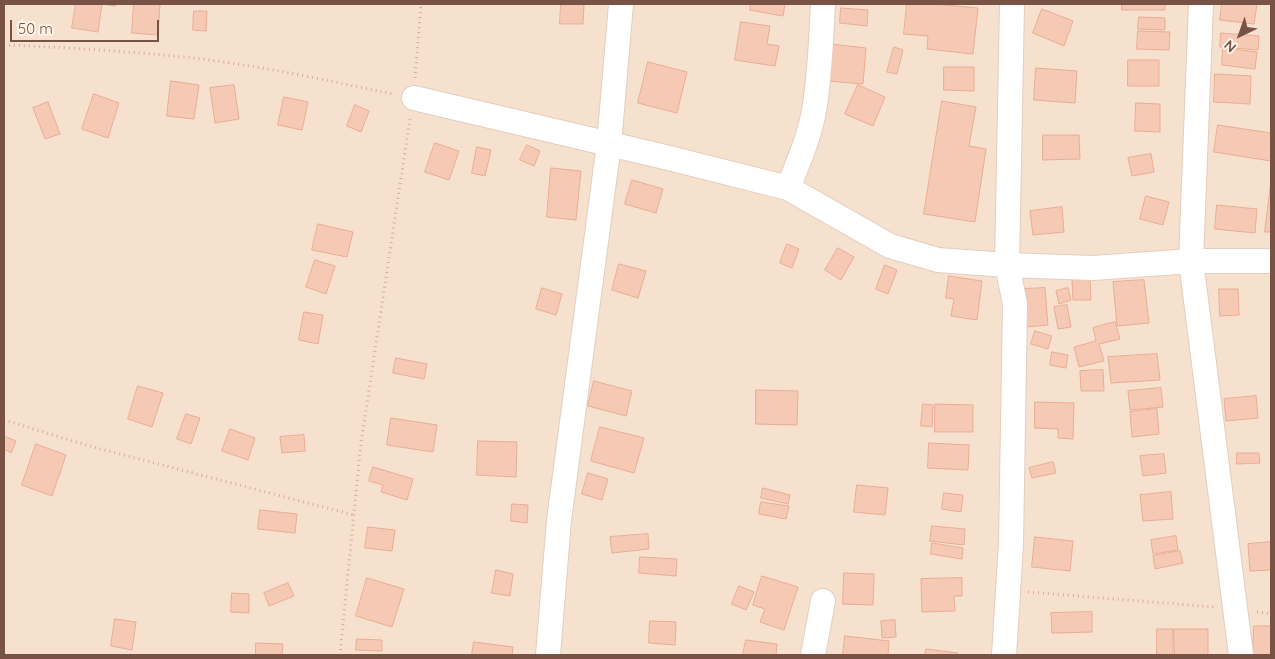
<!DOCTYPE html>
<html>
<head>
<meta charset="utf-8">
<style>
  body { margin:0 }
  #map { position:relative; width:1275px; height:659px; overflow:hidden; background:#fef0e0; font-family:Quicksand,sans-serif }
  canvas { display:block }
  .frame { position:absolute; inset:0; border:5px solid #775245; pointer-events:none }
  .north { position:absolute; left:1215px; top:10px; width:50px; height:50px; -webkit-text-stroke:4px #fff4e8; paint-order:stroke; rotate:222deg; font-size:14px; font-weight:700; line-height:20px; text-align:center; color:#775245 }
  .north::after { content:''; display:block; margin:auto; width:18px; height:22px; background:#775245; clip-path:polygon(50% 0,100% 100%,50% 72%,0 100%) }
  .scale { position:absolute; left:10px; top:20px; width:149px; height:22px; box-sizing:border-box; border:2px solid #775245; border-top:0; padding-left:6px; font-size:15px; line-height:18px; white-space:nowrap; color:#775245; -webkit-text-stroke:4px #fff4e8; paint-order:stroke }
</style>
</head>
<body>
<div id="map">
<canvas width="1275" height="659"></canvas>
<div class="frame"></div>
<div class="north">N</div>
<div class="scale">50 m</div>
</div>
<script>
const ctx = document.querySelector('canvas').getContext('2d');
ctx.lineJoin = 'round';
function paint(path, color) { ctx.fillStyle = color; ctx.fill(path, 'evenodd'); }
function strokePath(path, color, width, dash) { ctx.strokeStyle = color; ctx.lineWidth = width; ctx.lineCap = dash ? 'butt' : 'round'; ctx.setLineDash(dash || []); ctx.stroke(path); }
paint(new Path2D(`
  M4,4H1271V655H4Z`), '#f6e0ce');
const building = new Path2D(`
  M76,4H116L115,6L102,4L98,32L72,28Z
  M134,4H160L158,35L132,33Z
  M561,4H584L583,24H560Z
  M751,4H785L783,16L750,10Z
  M907,4H934L978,8L973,54L927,49L928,36L904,34Z
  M1122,4H1165V10H1122Z
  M1222,4H1257L1254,24L1220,20Z
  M841,8L868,10L867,26L840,23Z
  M1042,9L1073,21L1064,46L1033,33Z
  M194,11H207L206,31L193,30Z
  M1139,17L1165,18V30L1138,29Z
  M741,22L770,26L767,44L779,46L775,66L735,60Z
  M1138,31L1170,32L1169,50L1137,49Z
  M1221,33L1259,36L1258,50L1220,47Z
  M831,44L866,48L863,84L827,81Z
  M894,47L903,50L897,74L887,72Z
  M1223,48L1257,52L1255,69L1222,65Z
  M1128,60H1159V86H1128Z
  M648,62L687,72L677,113L638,103Z
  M944,67H974V91L944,90Z
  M1036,68L1077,71L1075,103L1034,100Z
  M1215,74L1251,76L1250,104L1214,102Z
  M171,81L199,85L194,119L167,116Z
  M234,85L239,119L215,123L210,88Z
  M858,85L885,97L873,126L845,114Z
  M94,94L119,103L108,138L82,129Z
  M284,97L308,102L302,130L278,125Z
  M942,101L976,107L969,146L986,149L975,222L924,214Z
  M48,102L60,134L45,139L33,108Z
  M1136,103L1160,104V132L1135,131Z
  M355,105L369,111L361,132L347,126Z
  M1218,125L1271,133V161L1214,152Z
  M1043,135H1079L1080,159L1043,160Z
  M435,143L459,151L449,180L425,172Z
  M527,145L540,151L534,166L520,160Z
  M477,147L491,150L485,176L472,173Z
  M1151,154L1154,172L1132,176L1128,158Z
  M551,168L581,171L576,220L547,217Z
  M632,180L663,189L656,213L625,204Z
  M1271,181V232H1265Z
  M1146,196L1169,202L1163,225L1140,219Z
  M1217,205L1257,209L1255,233L1215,229Z
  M1062,207L1064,232L1033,235L1030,211Z
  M318,224L353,232L347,257L312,250Z
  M787,244L799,249L792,268L780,263Z
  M838,248L854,257L841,280L825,270Z
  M315,260L335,266L326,294L306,287Z
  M619,264L646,271L638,298L612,290Z
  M885,265L897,270L888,294L876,289Z
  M949,276L982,281L977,320L951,316L954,299L946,298Z
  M1090,277L1091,300H1073L1072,278Z
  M1144,280L1149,323L1117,326L1113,282Z
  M542,288L562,294L556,315L536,309Z
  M1045,288L1048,325L1026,327L1023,289Z
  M1068,288L1071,300L1059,304L1056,291Z
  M1219,289H1238L1239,315L1220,316Z
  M1067,305L1071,327L1058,329L1054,307Z
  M304,312L323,315L318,344L299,340Z
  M1115,322L1120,339L1099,344L1104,361L1079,367L1074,347L1096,341L1093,328Z
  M1035,331L1052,336L1048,349L1031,344Z
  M1052,352L1068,355L1066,368L1050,365Z
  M1157,354L1160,380L1111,383L1108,357Z
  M396,358L427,364L424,379L393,373Z
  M1103,370L1104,391H1081L1080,371Z
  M594,381L632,391L626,416L588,406Z
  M138,386L163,393L152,427L128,419Z
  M1161,388L1163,407L1130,410L1128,391Z
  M756,390L798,391L797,425L756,424Z
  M1256,396L1258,418L1226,421L1224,399Z
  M1035,402L1074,403L1073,439L1058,438V429L1035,428Z
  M923,404L933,405L932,427L921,426Z
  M935,404L973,405V432H935Z
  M1157,409L1159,434L1132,437L1130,412Z
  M186,414L200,418L191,444L177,439Z
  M391,418L437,425L433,452L387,445Z
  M600,427L644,438L634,473L591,461Z
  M230,429L255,438L248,460L222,451Z
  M304,435L305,451L282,453L280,437Z
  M4,436L16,441L11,453L4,449Z
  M478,441L517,442L516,477L477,475Z
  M929,443L969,445L968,470L928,468Z
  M36,444L66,455L52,496L22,485Z
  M1237,453H1259L1260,463L1237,464Z
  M1164,454L1166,473L1143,476L1140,456Z
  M1053,462L1056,473L1032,478L1029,468Z
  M373,467L413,479L407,500L381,492L383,485L369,481Z
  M588,473L608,479L602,500L582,494Z
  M857,485L888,488L885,515L854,512Z
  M763,488L790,495L788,504L761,498Z
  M1171,492L1173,519L1143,521L1140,495Z
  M944,493L963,495L961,512L942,509Z
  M761,502L789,506L786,519L759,514Z
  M512,504L528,505L527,523L511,521Z
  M260,510L297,514L295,533L258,529Z
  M932,526L965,529L964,545L930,541Z
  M368,527L395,530L392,551L365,548Z
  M648,534L649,549L612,553L610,537Z
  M1176,536L1178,550L1153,554L1151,540Z
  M1035,537L1073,541L1070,571L1032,567Z
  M1271,542V570L1250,571L1248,544Z
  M932,543L963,548L962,559L931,554Z
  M1180,551L1183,563L1155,569L1153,556Z
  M640,557L677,559L676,576L639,573Z
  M496,570L513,574L510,596L492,593Z
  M844,573L874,574L873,605L843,604Z
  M762,576L798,587L784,630L760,622L765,609L753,605Z
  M367,578L404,589L392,627L356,616Z
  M962,578V596H954L955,611L922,612L921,579Z
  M288,583L294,596L269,606L264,593Z
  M739,586L754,592L746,610L732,604Z
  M232,593L249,594V613L231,612Z
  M1092,612V632L1052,633L1051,613Z
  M115,619L136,622L132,650L111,646Z
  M895,620L896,637L882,638L881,621Z
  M650,621L676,622L675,645L649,643Z
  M1254,626H1271V655H1253Z
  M1157,629H1173V655H1157Z
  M1174,629H1208V655H1175Z
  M845,636L889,641L888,655H843Z
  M357,639L382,640V651L356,650Z
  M746,640L777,644L776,655H743Z
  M474,642L513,647L512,655H472Z
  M256,643L283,644L282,655H256Z
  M926,649L958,653L957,655H925Z`);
paint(building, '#f6c9b5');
strokePath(building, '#eaad94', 1);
const minor = new Path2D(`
  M1201,4L1191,261L1241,655
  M414,98L669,158L788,188L890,246L938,260L1007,265L1093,268L1191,261H1271
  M788,188C798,163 809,138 814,111C820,76 821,40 823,4
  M548,655L559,520L609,144L621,4
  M813,655L823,601
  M1004,655L1011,544L1015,304L1007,265L1012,4`);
strokePath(minor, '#e5cdbe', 26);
strokePath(new Path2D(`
  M4,45C63,47 123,51 183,57C254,64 324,80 393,94
  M415,78L421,4
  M4,420L93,447L354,515
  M1028,592L1214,607
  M1257,612L1271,614
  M340,655L361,443L410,119`), '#daac99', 3, [1, 4]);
strokePath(minor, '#fff', 24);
</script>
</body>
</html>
